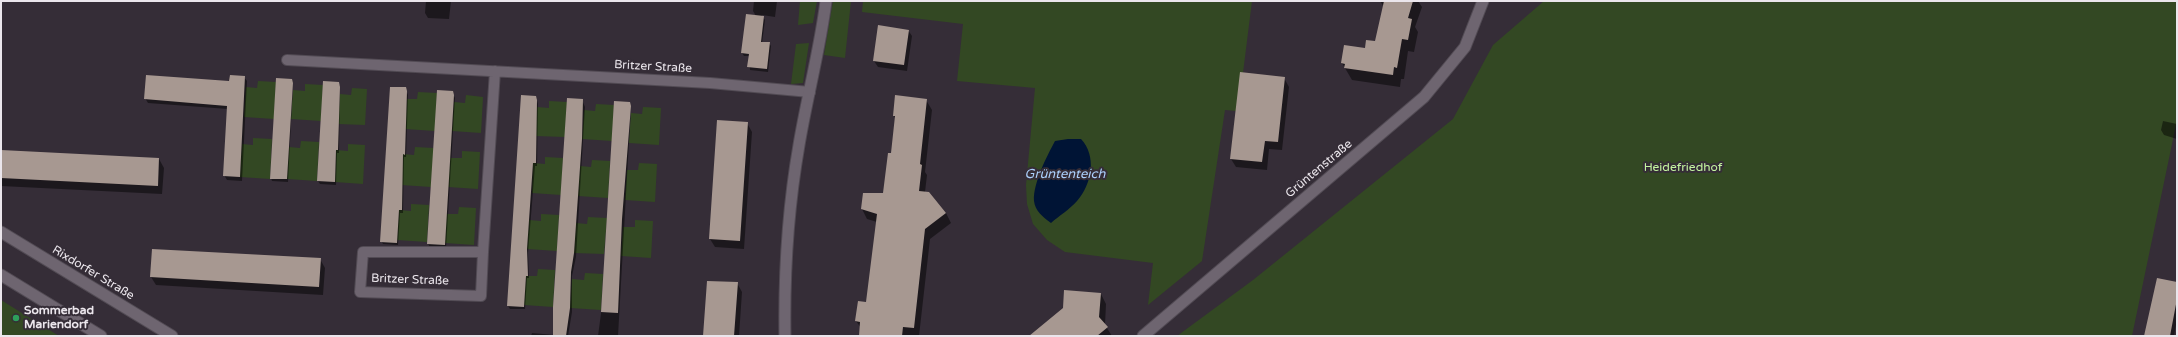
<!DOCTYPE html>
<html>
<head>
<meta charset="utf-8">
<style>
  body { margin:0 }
  #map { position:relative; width:2178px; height:337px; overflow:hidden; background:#352d37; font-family:"Varela Round",sans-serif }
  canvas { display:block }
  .frame { position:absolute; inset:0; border:2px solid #ebe6ec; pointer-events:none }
</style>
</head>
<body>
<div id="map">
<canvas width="2178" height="337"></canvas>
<div class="frame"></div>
</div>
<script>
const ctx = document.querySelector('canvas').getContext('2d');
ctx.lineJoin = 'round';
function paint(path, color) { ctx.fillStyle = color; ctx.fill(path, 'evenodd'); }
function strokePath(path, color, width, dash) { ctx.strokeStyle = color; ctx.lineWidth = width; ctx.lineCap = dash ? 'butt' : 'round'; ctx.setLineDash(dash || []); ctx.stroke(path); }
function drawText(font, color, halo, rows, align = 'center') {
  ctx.font = font + ' "Varela Round",sans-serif'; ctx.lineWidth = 4; ctx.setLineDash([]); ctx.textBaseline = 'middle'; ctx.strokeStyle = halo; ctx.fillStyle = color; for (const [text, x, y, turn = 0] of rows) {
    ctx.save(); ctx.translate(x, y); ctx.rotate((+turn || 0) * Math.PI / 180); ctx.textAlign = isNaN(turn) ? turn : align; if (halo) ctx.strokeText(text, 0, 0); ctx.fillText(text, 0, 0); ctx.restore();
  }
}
paint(new Path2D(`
  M800,1H817L813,23L798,25Z
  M833,1H851L845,58L824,55Z
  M863,1H1252L1243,73L1236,111L1225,110L1202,261L1148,305L1153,263L1065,252L1047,240L1033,224L1027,204L1026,185L1035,88L957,81L963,24L862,12Z
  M1544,1H2177V120L2132,336H1177L1253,280L1453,119L1493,45Z
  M809,43L803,83L791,84L796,44Z
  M258,81L276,82L274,119L244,117L246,87L257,88Z
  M305,84L323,85L321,121L291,119L293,90L305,91Z
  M352,88L367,89L365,125L338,124L340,94L351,95Z
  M418,92L437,93L435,131L405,129L407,99H417Z
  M466,95L483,97L481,133L452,131L454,102L465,103Z
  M549,101L567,102L565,137L535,136L537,107L549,108Z
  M596,104L614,105L612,141L582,139L584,110L595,111Z
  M643,107L661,108L659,145L629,143L631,113L642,114Z
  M253,138L272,139L270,179L240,177L242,144L253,145Z
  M301,141L319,142L317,181L287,179L289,147L300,148Z
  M348,144L365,145L363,184L335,182L336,150L348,151Z
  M415,147L434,148L431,187L401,185L403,154L414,155Z
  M462,151L480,152L478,189L448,187L450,158H462Z
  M545,157L563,158L561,195L532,193L533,163L545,164Z
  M592,160L610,161L608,198L578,196L580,166L591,167Z
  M639,163L657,164L655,202L625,200L627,170H638Z
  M411,204L429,205L427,242L397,240L399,210L411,211Z
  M459,207L476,208L474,245L445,243L446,214H458Z
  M541,214L559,215L557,251L527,249L529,220L541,221Z
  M588,217L607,218L604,254L574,253L576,223L587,224Z
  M635,220L653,221L651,258L621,256L623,227H635Z
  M538,269L555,270L553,307L524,305L526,276H537Z
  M585,273L603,274L601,310L570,308L572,279L584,280Z
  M1,300L59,336H1Z`), '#334823');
paint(new Path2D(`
  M1068,139H1081C1097,156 1092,184 1077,201C1070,209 1059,216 1051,223C1043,217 1035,211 1034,201C1033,183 1047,156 1055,141Z`), '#001435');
paint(new Path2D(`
  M426,1H451L449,19L428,18L425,13Z
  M754,1H777L775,17L762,15L765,20L762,43H769L771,46L768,72L750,70L749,56H744L742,53L756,16L753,11Z
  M1380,1H1418L1422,7L1415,27L1418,32L1414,52L1408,51L1404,79H1401L1400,87L1352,80L1342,63L1376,42L1384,7Z
  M908,30L912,36L907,71L878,67L874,61Z
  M1,65L2,67L1,88Z
  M244,77L247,81L242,181L227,180L224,175L228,109L148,103L145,98L230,82Z
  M1284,78L1289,87L1282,150L1269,149L1267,170L1236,167L1231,159Z
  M292,80L293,83L288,182L272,181L271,178Z
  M338,83L340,86L339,153H337L336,185L320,184L318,181Z
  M405,88L408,95L406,157H404L403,213H400L398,245L383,244L382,242Z
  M438,91L452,92L455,98L446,248L430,247L428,244Z
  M536,97L538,104L537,166H535L528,253L529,278H527L525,309H510L508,306Z
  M582,100L585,107L576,257L572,276V312L568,336H531L532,333L554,335Z
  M926,100L932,110L925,172L927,175L925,192L946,213L951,223L930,239L919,336H860L861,328L856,321L867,303L877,222L867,219L862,209L884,194L892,154L896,120L894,116Z
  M629,103L631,106L618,336H598Z
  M2163,121L2177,124V139L2164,135L2161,130Z
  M747,123L752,132L744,249L715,247L710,239Z
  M1,151L159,159L164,168L162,194L1,186Z
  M320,259L325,268L323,295L156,285L151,277Z
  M737,283L742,292L739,336H704Z
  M2177,283V319L2174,336H2145Z
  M1101,294L1106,304L1105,325L1112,336H1031Z`), '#0007');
paint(new Path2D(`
  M1384,1H1413L1408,18L1412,19L1408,40L1402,39L1397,68L1394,67L1393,75L1344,68L1345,64L1341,63L1344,45L1365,48L1366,40L1375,41Z
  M746,14L764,16L761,42H770L767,69L747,67L749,54L741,53Z
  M878,25L909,30L904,65L873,61Z
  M1240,72L1285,77L1278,142L1265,141L1262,162L1230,159Z
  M146,75L229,81L230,75L245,76L240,177L223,176L227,106L144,99Z
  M276,78L292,79L293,83L287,179H270Z
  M323,81L339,82L340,87L338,150H336L335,182L317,181Z
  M390,87H406L407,91L405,155L403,154L402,210H399L397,243L380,242Z
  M437,90L453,91L454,95L445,245L427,244Z
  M521,95L536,96L537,100L536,163H533L527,249L528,276H526L524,307L507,306Z
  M895,95L927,99L920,164L922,165L919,191L929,192L946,213L925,229L914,328L903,327L902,336H859L860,322L855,321L858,301L866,302L877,214L861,209L863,193H883L888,153H891L895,116H893Z
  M567,98L583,99L582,139L574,253L571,272L570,308L566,336H553V307Z
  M614,101L630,102L631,106L622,219L618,313L601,312Z
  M717,120L748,122L740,241L709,239Z
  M1,150L159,158L158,186L1,178Z
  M152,249L321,258L319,287L150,277Z
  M2157,278L2177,282V299L2170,336H2144Z
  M707,281L738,282L734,336H703Z
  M1064,290L1101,293L1099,317L1108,327L1097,336H1029L1063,308Z`), '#a79891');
const service = new Path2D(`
  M287,60L710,83L810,92
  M483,252L481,296L360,292L363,252H483L495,71`);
const minor = new Path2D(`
  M1143,336L1424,97L1465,47L1483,1`);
const tertiary = new Path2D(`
  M1,232L172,336
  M1,275L101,336`);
const secondary = new Path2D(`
  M785,336C784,272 788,208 799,145C807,97 820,49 826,1`);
strokePath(service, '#524b54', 12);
strokePath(minor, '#524b54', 13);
strokePath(tertiary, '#524b54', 13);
strokePath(secondary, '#524b54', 13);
strokePath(service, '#6e6570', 10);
strokePath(minor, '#6e6570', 11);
strokePath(tertiary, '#6e6570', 11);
strokePath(secondary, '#6e6570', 11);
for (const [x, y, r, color] of [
  [16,318,4,"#2e9e5b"]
]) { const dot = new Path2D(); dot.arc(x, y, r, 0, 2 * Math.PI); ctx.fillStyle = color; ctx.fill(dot); strokePath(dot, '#352d37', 1.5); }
drawText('12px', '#ebe6ec', '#352d37', [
  ["Britzer Straße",653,67,3],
  ["Grüntenstraße",1319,169,-40],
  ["Rixdorfer Straße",93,273,31],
  ["Britzer Straße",410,280,2]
]);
drawText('12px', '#c4f5a0', '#352d37', [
  ["Heidefriedhof",1683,168]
]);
drawText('bold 12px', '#ebe6ec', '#352d37', [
  ["Sommerbad",24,311],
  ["Mariendorf",24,325]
], 'left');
drawText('italic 13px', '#acd0fc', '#352d37', [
  ["Grüntenteich",1065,175]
]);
</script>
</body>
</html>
